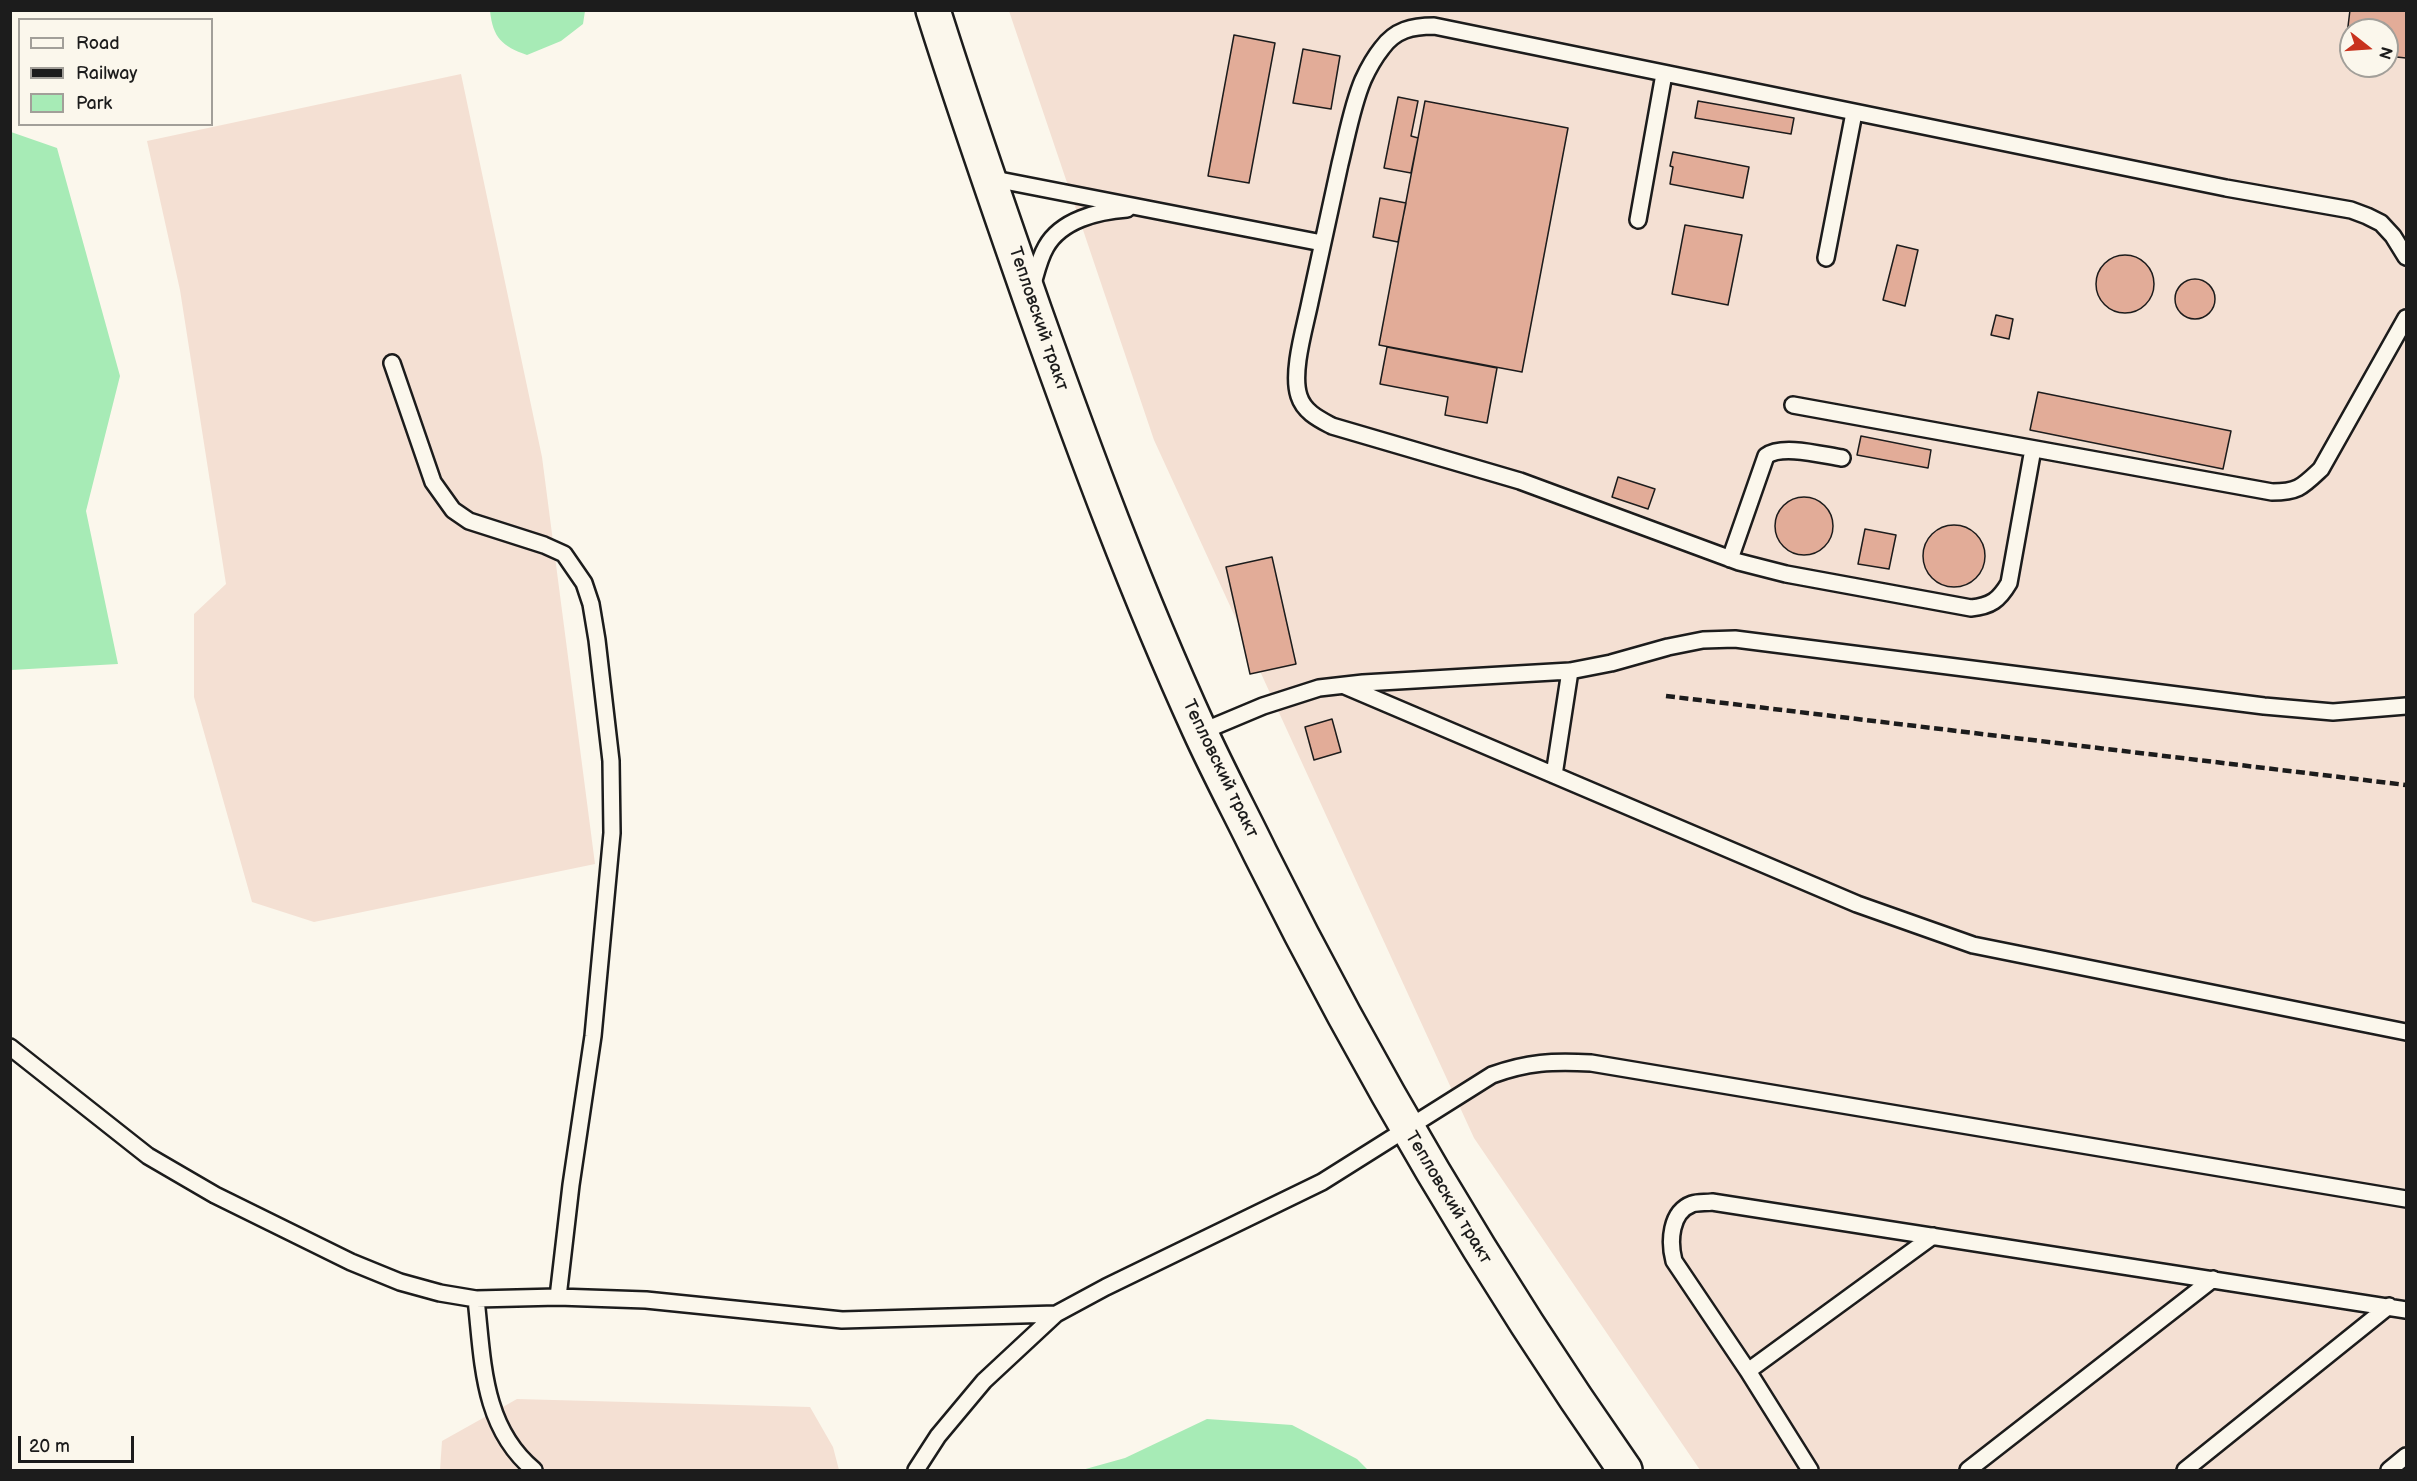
<!DOCTYPE html>
<html>
<head>
<meta charset="utf-8">
<style>
  body { margin:0 }
  #map { position:relative; width:2417px; height:1481px; overflow:hidden; background:#fbf7ec; font-family:"Balsamiq Sans",sans-serif }
  canvas { display:block }
  .frame { position:absolute; inset:0; border:12px solid #1c1c1c; pointer-events:none }
  .legend { position:absolute; left:18px; top:18px; width:195px; height:108px; box-sizing:border-box; background:#fbf7ec; border:2px solid #a29f99; margin:0; padding:8px 10px; list-style:none; font-size:18px; color:#1c1c1c }
  .legend li { display:flex; align-items:center; gap:12px; height:30px }
  .legend b { width:30px; border:2px solid #a29f99 }
  .north { position:absolute; left:2339px; top:18px; width:60px; height:60px; box-sizing:border-box; background:#fbf7ec; border:2px solid #a29f99; border-radius:50%; rotate:107deg; font-size:16px; font-weight:700; line-height:24px; text-align:center; color:#1c1c1c }
  .north::after { content:''; display:block; margin:auto; width:21px; height:27px; background:#c8321e; clip-path:polygon(50% 0,100% 100%,50% 72%,0 100%) }
  .scale { position:absolute; left:18px; top:1436px; width:116px; height:27px; box-sizing:border-box; border:3px solid #1c1c1c; border-top:0; padding-left:8px; font-size:18px; line-height:21px; white-space:nowrap; color:#1c1c1c; -webkit-text-stroke:4px #fbf7ec; paint-order:stroke }
</style>
</head>
<body>
<div id="map">
<canvas width="2417" height="1481"></canvas>
<div class="frame"></div>
<ul class="legend">
<li><b style="height:8px;background:#fbf7ec"></b>Road</li>
<li><b style="height:8px;background:#1c1c1c"></b>Railway</li>
<li><b style="height:16px;background:#a7ebb6"></b>Park</li>
</ul>
<div class="north">N</div>
<div class="scale">20 m</div>
</div>
<script>
const ctx = document.querySelector('canvas').getContext('2d');
ctx.lineJoin = 'round';
function paint(path, color) { ctx.fillStyle = color; ctx.fill(path, 'evenodd'); }
function strokePath(path, color, width, dash) { ctx.strokeStyle = color; ctx.lineWidth = width; ctx.lineCap = dash ? 'butt' : 'round'; ctx.setLineDash(dash || []); ctx.stroke(path); }
function drawText(font, color, halo, rows, align = 'center') {
  ctx.font = font + ' "Balsamiq Sans",sans-serif'; ctx.lineWidth = 5; ctx.setLineDash([]); ctx.textBaseline = 'middle'; ctx.strokeStyle = halo; ctx.fillStyle = color; for (const [text, x, y, turn = 0] of rows) {
    ctx.save(); ctx.translate(x, y); ctx.rotate((+turn || 0) * Math.PI / 180); ctx.textAlign = isNaN(turn) ? turn : align; if (halo) ctx.strokeText(text, 0, 0); ctx.fillText(text, 0, 0); ctx.restore();
  }
}
paint(new Path2D(`
  M1009,11H2406V1470H1700L1474,1138L1154,440ZM2351,30H2387V66H2351Z
  M461,74L542,457L595,864L314,922L252,902L194,697V614L226,584L180,290L147,141Z
  M517,1399L810,1407L833,1447L839,1470H440L442,1441Z`), '#f4e0d3');
paint(new Path2D(`
  M490,11V10L585,11L583,24L561,41L527,55C502,46 493,38 490,11Z
  M11,132L57,148L120,376L86,511L118,664L11,670Z
  M1207,1419L1292,1425L1357,1459L1368,1470H1082L1125,1458Z`), '#a7ebb6');
const building = new Path2D(`
  M2350,10H2406V58L2387,56V30H2351V52L2345,51Z
  M1234,35L1275,43L1249,183L1208,176Z
  M1303,49L1340,56L1331,109L1293,103Z
  M1398,97L1418,101L1411,136L1418,138L1411,173L1384,168Z
  M1425,101L1568,128L1522,372L1379,345Z
  M1698,101L1794,118L1791,134L1695,118Z
  M1673,152L1749,167L1743,198L1670,184L1673,167L1670,166Z
  M1380,198L1406,203L1398,242L1373,237Z
  M1685,225L1742,235L1728,305L1672,294Z
  M1897,245L1918,250L1905,306L1883,300Z
  M2096 284a29 29 0 1 1 58 0a29 29 0 1 1-58 0Z
  M2175 299a20 20 0 1 1 40 0a20 20 0 1 1-40 0Z
  M1996,315L2013,319L2009,339L1991,335Z
  M1387,347L1497,368L1487,423L1445,415L1448,397L1380,384Z
  M2038,392L2231,431L2223,469L2030,430Z
  M1861,436L1931,450L1928,468L1857,455Z
  M1618,477L1655,489L1648,509L1612,497Z
  M1775 526a29 29 0 1 1 58 0a29 29 0 1 1-58 0Z
  M1923 556a31 31 0 1 1 62 0a31 31 0 1 1-62 0Z
  M1865,529L1896,535L1889,569L1858,564Z
  M1272,557L1296,664L1250,674L1226,567Z
  M1332,719L1341,752L1314,760L1305,727Z`);
paint(building, '#e2ac98');
strokePath(building, '#1c1c1c', 1.5);
const lane = new Path2D(`
  M989,178L1322,243
  M1638,220L1664,74
  M1826,258L1854,113
  M1032,287C1036,274 1039,259 1046,247C1061,220 1098,211 1127,209
  M392,363L433,482L453,510L469,521L544,545L564,554L584,583L591,604L597,640L611,761L612,833L593,1036L571,1185L558,1297
  M1793,405L2272,492C2298,492 2302,487 2321,469L2406,318
  M2033,449L2009,583C1999,600 1991,606 1971,608L1786,574L1739,562L1520,481L1332,426C1319,419 1304,412 1299,396C1291,372 1305,327 1310,302C1320,256 1330,210 1340,164C1347,136 1352,106 1363,80C1368,69 1374,58 1382,48C1395,30 1412,26 1434,26L2226,188L2351,210L2367,216L2381,223L2393,236L2406,257
  M1730,559L1766,456C1782,444 1822,455 1842,458
  M1345,686L1857,904L1973,945L2406,1032
  M1201,732L1263,706L1319,688L1363,683L1570,671L1611,663L1668,647L1703,640L1735,639L2264,706L2333,712L2406,706
  M1554,775L1570,671
  M10,1047L148,1156L215,1195L351,1262L400,1282L440,1293L476,1299L558,1297L646,1300L842,1320L1056,1314
  M476,1299C483,1361 482,1427 534,1470
  M1748,1371L1933,1236
  M916,1470L938,1436L984,1381L1056,1314L1106,1287L1322,1182L1492,1075C1528,1062 1552,1061 1591,1063L2406,1199
  M1810,1470L1748,1371L1674,1261C1669,1242 1670,1212 1692,1204C1698,1202 1706,1203 1712,1202L2406,1310
  M1968,1470L2213,1279
  M2185,1470L2389,1306
  M2389,1470L2406,1456`);
const primary = new Path2D(`
  M933,10C965,112 1000,212 1035,312C1085,453 1137,593 1199,729C1218,771 1240,812 1260,853C1367,1068 1488,1274 1625,1470`);
strokePath(lane, '#1c1c1c', 20);
strokePath(primary, '#1c1c1c', 38);
strokePath(lane, '#fbf7ec', 15);
strokePath(primary, '#fbf7ec', 33);
strokePath(new Path2D(`
  M1666,696L2406,785`), '#1c1c1c', 4.5, [9, 4.5]);
drawText('18px', '#1c1c1c', '#fbf7ec', [
  ["Тепловский тракт",1038,319,71],
  ["Тепловский тракт",1220,769,64],
  ["Тепловский тракт",1448,1198,59]
]);
</script>
</body>
</html>
